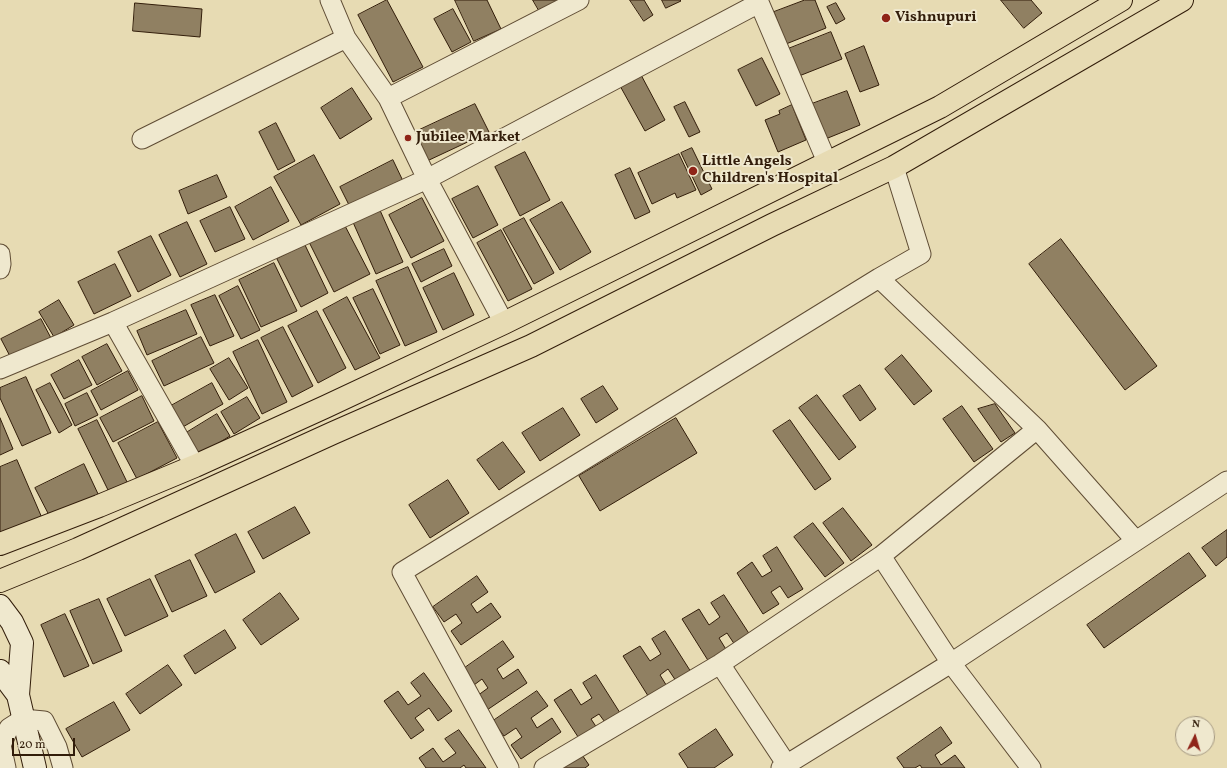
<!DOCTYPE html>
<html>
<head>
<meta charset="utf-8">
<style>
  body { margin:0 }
  #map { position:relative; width:1227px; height:768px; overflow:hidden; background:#e7dbb3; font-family:Vollkorn,serif }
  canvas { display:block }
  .north { position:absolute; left:1175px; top:716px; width:40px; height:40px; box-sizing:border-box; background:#efe8ce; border:1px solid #a39780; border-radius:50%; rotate:5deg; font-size:11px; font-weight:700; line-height:16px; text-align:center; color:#321d0a }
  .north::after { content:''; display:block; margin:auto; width:14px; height:18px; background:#8f2418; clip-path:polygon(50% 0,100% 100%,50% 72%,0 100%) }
  .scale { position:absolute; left:12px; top:738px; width:63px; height:18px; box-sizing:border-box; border:2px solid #321d0a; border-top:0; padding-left:5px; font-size:12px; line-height:14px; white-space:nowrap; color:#321d0a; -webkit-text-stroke:3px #efe8ce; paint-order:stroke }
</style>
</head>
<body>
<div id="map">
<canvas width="1227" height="768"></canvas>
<div class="north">N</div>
<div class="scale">20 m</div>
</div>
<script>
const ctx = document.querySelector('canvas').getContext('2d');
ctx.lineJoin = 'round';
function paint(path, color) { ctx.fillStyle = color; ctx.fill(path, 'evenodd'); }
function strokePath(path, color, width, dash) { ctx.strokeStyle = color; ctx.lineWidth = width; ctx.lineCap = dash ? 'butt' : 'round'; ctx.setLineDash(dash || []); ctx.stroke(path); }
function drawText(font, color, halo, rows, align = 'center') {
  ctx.font = font + ' Vollkorn,serif'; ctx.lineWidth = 4; ctx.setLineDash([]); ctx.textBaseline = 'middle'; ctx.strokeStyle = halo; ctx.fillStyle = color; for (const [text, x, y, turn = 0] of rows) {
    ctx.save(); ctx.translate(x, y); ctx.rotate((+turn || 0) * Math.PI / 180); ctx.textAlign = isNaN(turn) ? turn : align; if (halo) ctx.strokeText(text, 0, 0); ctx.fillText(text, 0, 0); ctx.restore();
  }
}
const building = new Path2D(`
  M387,0L423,67L393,82L358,15Z
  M455,0H487L501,29L474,41Z
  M533,0H562L540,12Z
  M630,0H644L653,15L644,21Z
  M662,0H680L681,1L666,8Z
  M805,0H815L826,28L786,44L774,12Z
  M1001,0H1031L1042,13L1024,28Z
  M135,3L202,9L200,37L133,31Z
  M836,3L845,19L836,24L827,7Z
  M453,9L471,42L452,52L434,19Z
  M831,32L842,59L799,76L788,49Z
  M864,46L879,85L860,92L845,54Z
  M762,58L780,94L756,106L738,70Z
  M640,73L665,120L645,131L619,84Z
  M352,88L372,119L340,139L321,108Z
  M847,91L860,125L823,140L809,105Z
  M685,102L700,132L689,137L674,107Z
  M475,104L489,132L427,161L413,133Z
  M792,105L806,140L778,152L765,120L780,114L779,111Z
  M276,123L295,161L278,170L259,132Z
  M692,148L712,189L701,195L681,153Z
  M525,152L550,200L520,216L495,167Z
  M679,154L696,190L677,198L675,193L652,204L638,173Z
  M314,155L340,204L301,225L274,177Z
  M393,160L403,181L350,207L340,187Z
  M630,168L650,212L635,219L615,175Z
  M217,175L227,197L188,214L179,191Z
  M478,186L498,225L473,238L452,199Z
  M271,187L289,221L253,240L235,207Z
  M422,198L444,241L411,258L389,215Z
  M562,202L591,252L560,270L530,220Z
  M230,207L245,239L215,252L200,221Z
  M379,208L403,262L376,274L352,220Z
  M524,218L554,273L534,284L503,229Z
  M187,222L207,264L180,277L159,235Z
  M343,222L370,274L334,292L308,240Z
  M501,230L532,289L508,301L477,243Z
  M151,236L171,275L138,292L118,252Z
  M1061,239L1157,366L1125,390L1029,264Z
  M305,245L328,293L301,307L277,259Z
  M444,249L452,266L421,282L412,264Z
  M274,263L297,311L261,327L239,280Z
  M115,264L131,296L94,314L78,282Z
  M408,267L437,332L405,346L376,281Z
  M454,273L474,315L443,330L423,288Z
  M238,286L260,330L241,339L219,296Z
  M373,289L400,345L380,354L353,298Z
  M215,295L234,336L210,346L191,305Z
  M347,297L380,358L355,370L323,310Z
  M59,300L74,325L54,337L39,312Z
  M186,310L197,334L147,355L137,331Z
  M317,311L346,368L318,383L288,326Z
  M41,319L52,340L12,360L1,339Z
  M283,327L313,386L292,397L261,338Z
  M201,337L214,363L164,386L152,361Z
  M258,340L287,402L262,414L233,352Z
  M107,344L122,371L97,385L82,357Z
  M902,355L932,391L914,405L885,369Z
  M229,358L248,388L229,400L210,369Z
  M79,360L92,385L64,399L51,375Z
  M128,371L138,390L101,410L91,391Z
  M26,377L51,433L22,446L0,398V388Z
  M50,383L72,425L59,433L36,390Z
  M212,383L223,404L181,428L169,407Z
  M860,385L876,409L860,421L843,396Z
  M603,386L618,409L596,423L581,399Z
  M87,393L98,415L75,426L65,404Z
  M817,395L856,447L839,460L799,408Z
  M142,396L154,421L113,442L100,418Z
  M247,397L260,418L234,434L221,412Z
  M995,404L1015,433L1001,442L978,409Z
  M962,406L993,449L974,462L943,419Z
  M563,408L580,435L540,461L522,433Z
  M217,414L230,436L199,455L186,433Z
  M0,418L13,449L0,455Z
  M676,418L697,453L600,511L579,476Z
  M97,420L128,484L109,492L78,429Z
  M790,420L831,479L815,490L773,431Z
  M158,422L177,458L137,479L118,443Z
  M503,442L525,472L499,490L477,460Z
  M17,460L42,518L0,537V467Z
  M84,464L99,496L51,519L35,488Z
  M448,480L469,513L430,538L409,505Z
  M295,507L310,533L263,559L248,532Z
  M843,508L872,545L851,561L823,523Z
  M813,523L844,563L825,577L794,537Z
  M1227,530V557L1216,566L1202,548Z
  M236,534L255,572L215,593L195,555Z
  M777,547L803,589L788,598L780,586L771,592L779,604L763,614L737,573L752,562L762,577L772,571L763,556Z
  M1189,553L1206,576L1104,648L1087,625Z
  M190,560L207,596L172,612L155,576Z
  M477,576L488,592L471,604L477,613L491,603L501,617L461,645L451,631L462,623L456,614L444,622L433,607Z
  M150,579L168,616L125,636L107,599Z
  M280,593L299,619L261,645L243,620Z
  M724,595L750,635L735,645L727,633L719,638L727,651L709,662L682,619L699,609L709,625L720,617L711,603Z
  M99,599L122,651L93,664L70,611Z
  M65,614L89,666L64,677L41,625Z
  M225,630L236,648L195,674L184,656Z
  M665,631L691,672L676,681L668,669L660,675L668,688L650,699L623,656L640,646L650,661L661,654L652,639Z
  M503,641L514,657L497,669L503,679L518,669L527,683L487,710L477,696L488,688L482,679L470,688L459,672Z
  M168,665L182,685L140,714L126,694Z
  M424,673L452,711L438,721L429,708L415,718L424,730L411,739L384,701L398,691L408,705L421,696L411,683Z
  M596,675L622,716L607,725L599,714L591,719L599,731L582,743L554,700L571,689L581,705L592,698L583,683Z
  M537,691L548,706L531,718L537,728L552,718L561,732L521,759L511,745L522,737L516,728L504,736L493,721Z
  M114,702L130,730L82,757L66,729Z
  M941,727L952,743L935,755L941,765L955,755L965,768H922L920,765L915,768H904L897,758Z
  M716,729L733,755L714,768H688L679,754Z
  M459,730L486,768H466L464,765L460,768H426L419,758L433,748L443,762L456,753L445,739Z
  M578,749L589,765L585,768H551Z`);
paint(building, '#908062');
strokePath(building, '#321d0a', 1);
const street = new Path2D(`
  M330,0L346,38L388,98L427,179L504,323
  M758,0L827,162
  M388,98L579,0
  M142,139L346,38
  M0,254L1,264L0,269
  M879,278L921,254L894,167
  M113,322L195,466
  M0,369L113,322L427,179L759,3
  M881,556L951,663L1031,768
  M720,664L789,768
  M6,768L1,745L9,728L23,719L44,721L57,747L63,768
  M509,768L402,572L879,278L1037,429L1136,541
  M544,768L720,664L881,556L1037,429
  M781,768L951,663L1227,481`);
const secondary = new Path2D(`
  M0,606L12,622L22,643L18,695L35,768
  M0,671L18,695`);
const primary = new Path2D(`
  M0,544L99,506L195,466L325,407L504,323L940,107L1121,0
  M0,581L78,549L333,433L531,346L772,225L894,167L1182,0`);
strokePath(street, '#5f4c34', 21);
strokePath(secondary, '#321d0a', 24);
strokePath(primary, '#321d0a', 24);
strokePath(street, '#efe8ce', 19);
strokePath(secondary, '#efe8ce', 22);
strokePath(primary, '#e7dbb3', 22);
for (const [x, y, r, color] of [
  [886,18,5,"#8f2418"],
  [408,138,4,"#8f2418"],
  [693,171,5,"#8f2418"]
]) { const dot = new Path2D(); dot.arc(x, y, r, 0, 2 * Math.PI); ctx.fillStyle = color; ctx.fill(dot); strokePath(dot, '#efe8ce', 1.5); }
drawText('bold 15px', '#321d0a', '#efe8ce', [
  ["Vishnupuri",895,18],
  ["Jubilee Market",416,138],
  ["Little Angels",702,162],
  ["Children's Hospital",702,179]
], 'left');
</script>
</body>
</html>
